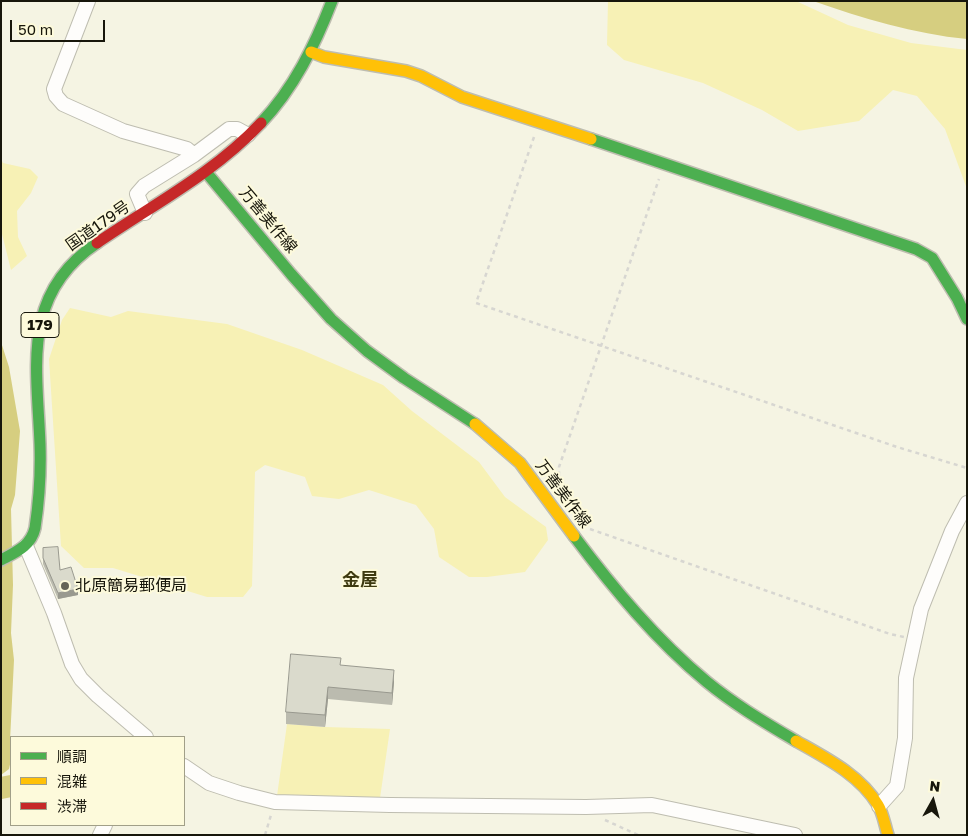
<!DOCTYPE html>
<html>
<head>
<meta charset="utf-8">
<style>
  body { margin:0 }
  #map { position:relative; width:968px; height:836px; overflow:hidden; background:#f5f4e3; font-family:"Golos Text","Noto Sans JP",sans-serif }
  canvas { display:block }
  .frame { position:absolute; inset:0; border:2px solid #17160b; pointer-events:none }
  .legend { position:absolute; left:10px; top:736px; width:175px; height:90px; box-sizing:border-box; background:#fdfadb; border:1px solid #a19f88; margin:0; padding:6px 9px; list-style:none; font-size:15px; color:#17160b }
  .legend li { display:flex; align-items:center; gap:10px; height:25px }
  .legend b { width:25px; border:1px solid #a19f88 }
  .north { position:absolute; left:908px; top:776px; width:50px; height:50px; -webkit-text-stroke:4px #fdfadb; paint-order:stroke; rotate:7deg; font-size:14px; font-weight:700; line-height:20px; text-align:center; color:#17160b }
  .north::after { content:''; display:block; margin:auto; width:18px; height:22px; background:#17160b; clip-path:polygon(50% 0,100% 100%,50% 72%,0 100%) }
  .scale { position:absolute; left:10px; top:20px; width:95px; height:22px; box-sizing:border-box; border:2px solid #17160b; border-top:0; padding-left:6px; font-size:15px; line-height:18px; white-space:nowrap; color:#17160b; -webkit-text-stroke:4px #fdfadb; paint-order:stroke }
</style>
</head>
<body>
<div id="map">
<canvas width="968" height="836"></canvas>
<div class="frame"></div>
<ul class="legend">
<li><b style="height:6px;background:#4caf50"></b>順調</li>
<li><b style="height:6px;background:#ffc107"></b>混雑</li>
<li><b style="height:6px;background:#c62828"></b>渋滞</li>
</ul>
<div class="north">N</div>
<div class="scale">50 m</div>
</div>
<script>
const ctx = document.querySelector('canvas').getContext('2d');
ctx.lineJoin = 'round';
function paint(path, color) { ctx.fillStyle = color; ctx.fill(path, 'evenodd'); }
function strokePath(path, color, width, dash) { ctx.strokeStyle = color; ctx.lineWidth = width; ctx.lineCap = dash ? 'butt' : 'round'; ctx.setLineDash(dash || []); ctx.stroke(path); }
function drawText(font, color, halo, rows, align = 'center') {
  ctx.font = font + ' "Golos Text","Noto Sans JP",sans-serif'; ctx.lineWidth = 4; ctx.setLineDash([]); ctx.textBaseline = 'middle'; ctx.strokeStyle = halo; ctx.fillStyle = color; for (const [text, x, y, turn = 0] of rows) {
    ctx.save(); ctx.translate(x, y); ctx.rotate((+turn || 0) * Math.PI / 180); ctx.textAlign = isNaN(turn) ? turn : align; if (halo) ctx.strokeText(text, 0, 0); ctx.fillText(text, 0, 0); ctx.restore();
  }
}
paint(new Path2D(`
  M608,1H796L848,25L911,43L967,50V189L945,129L917,96L893,90L859,121L798,131L762,110L703,83L624,60L607,45Z
  M1,159L3,163L30,169L38,177L31,193L17,211L18,237L27,256L11,270L1,230Z
  M70,308L111,317L128,311L227,324L302,350L383,385L412,411L479,462L505,497L546,527L548,540L525,572L487,577H469L439,557L434,529L416,505L369,490L339,499L312,496L305,477L265,465L255,472L252,586L243,597H207L113,568H84L61,546L49,359L62,320Z
  M287,724L325,727L390,729L380,798L277,796Z`), '#f7f1b5');
paint(new Path2D(`
  M813,1H967V39C914,34 862,18 813,1Z
  M1,342L9,367L20,431L15,495L11,509L13,585L11,633L14,660L10,741L11,760L9,769L1,775Z`), '#d6ce80');
strokePath(new Path2D(`
  M1,788L11,786`), '#d6ce80', 22);
const street = new Path2D(`
  M88,1L54,89L56,96L63,104L123,131L187,149L194,155
  M145,213L137,194L144,186L194,155L229,129H237L248,135
  M26,546L54,613L72,664L81,679L98,696L146,737
  M184,766L209,783L239,793L275,802L390,805L586,807L652,805L795,835
  M879,806L897,786L905,738L906,678L921,609L952,531L967,503
  M100,835L105,825`);
const fast = new Path2D(`
  M261,123C294,88 315,45 332,1
  M591,139L916,249L932,258L957,298L967,319
  M206,172L291,274L331,319L367,351L404,378L475,424
  M574,536C613,588 656,640 707,682C735,705 766,723 796,741
  M1,560C16,552 31,546 35,528C39,501 41,472 40,444C37,366 21,294 97,243`);
const slow = new Path2D(`
  M311,52L324,57L406,71L421,76L462,97L591,139
  M475,424L520,463L574,536
  M796,741C826,758 860,775 878,805C883,813 885,826 888,835`);
const jam = new Path2D(`
  M97,243C154,204 213,174 261,123`);
strokePath(street, '#bebdb0', 16);
strokePath(fast, '#bebdb0', 14);
strokePath(slow, '#bebdb0', 14);
strokePath(jam, '#bebdb0', 14);
strokePath(new Path2D(`
  M534,137L476,303L897,447L967,468
  M562,491L559,484V467L659,179
  M590,529L890,634L904,637
  M605,820L638,835
  M265,835L271,815`), '#d7d6d1', 2.5, [4, 4]);
strokePath(street, '#fefdfb', 14);
strokePath(fast, '#4caf50', 11);
strokePath(slow, '#ffc107', 11);
strokePath(jam, '#c62828', 11);
paint(new Path2D(`
  M43,548L60,570L78,595L58,599L43,564Z
  M341,666L394,682L392,705L328,699L325,727L286,724V712Z`), '#bbbbaf');
paint(new Path2D(`
  M78,589V595L58,599V593Z
  M394,670V682L392,705V693Z
  M328,687V699L325,727V715Z`), '#99998f');
const building = new Path2D(`
  M58,547L60,570L71,567L78,589L58,593L43,558V548Z
  M291,654L341,658L340,665L394,670L392,693L328,687L325,715L286,712Z`);
paint(building, '#dadacc');
strokePath(building, '#99998f', 1);
for (const [x, y, r, color] of [
  [65,586,5,"#656457"]
]) { const dot = new Path2D(); dot.arc(x, y, r, 0, 2 * Math.PI); ctx.fillStyle = color; ctx.fill(dot); strokePath(dot, '#fdfadb', 2); }
for (const [x, y, w] of [
  [40,325,38]
]) { const box = new Path2D(); box.roundRect(x - w / 2, y - 12.5, w, 25, 4); ctx.fillStyle = '#fdfadb'; ctx.fill(box); strokePath(box, '#17160b', 1); }
drawText('bold 15px', '#17160b', null, [
  ["179",40,325]
]);
drawText('16px', '#17160b', '#fdfadb', [
  ["万善美作線",268,220,50],
  ["国道179号",98,226,-35],
  ["万善美作線",563,494,53]
]);
drawText('16px', '#17160b', '#fdfadb', [
  ["北原簡易郵便局",75,586]
], 'left');
drawText('bold 18px', '#3e3a10', '#fdfadb', [
  ["金屋",360,580]
]);
</script>
</body>
</html>
